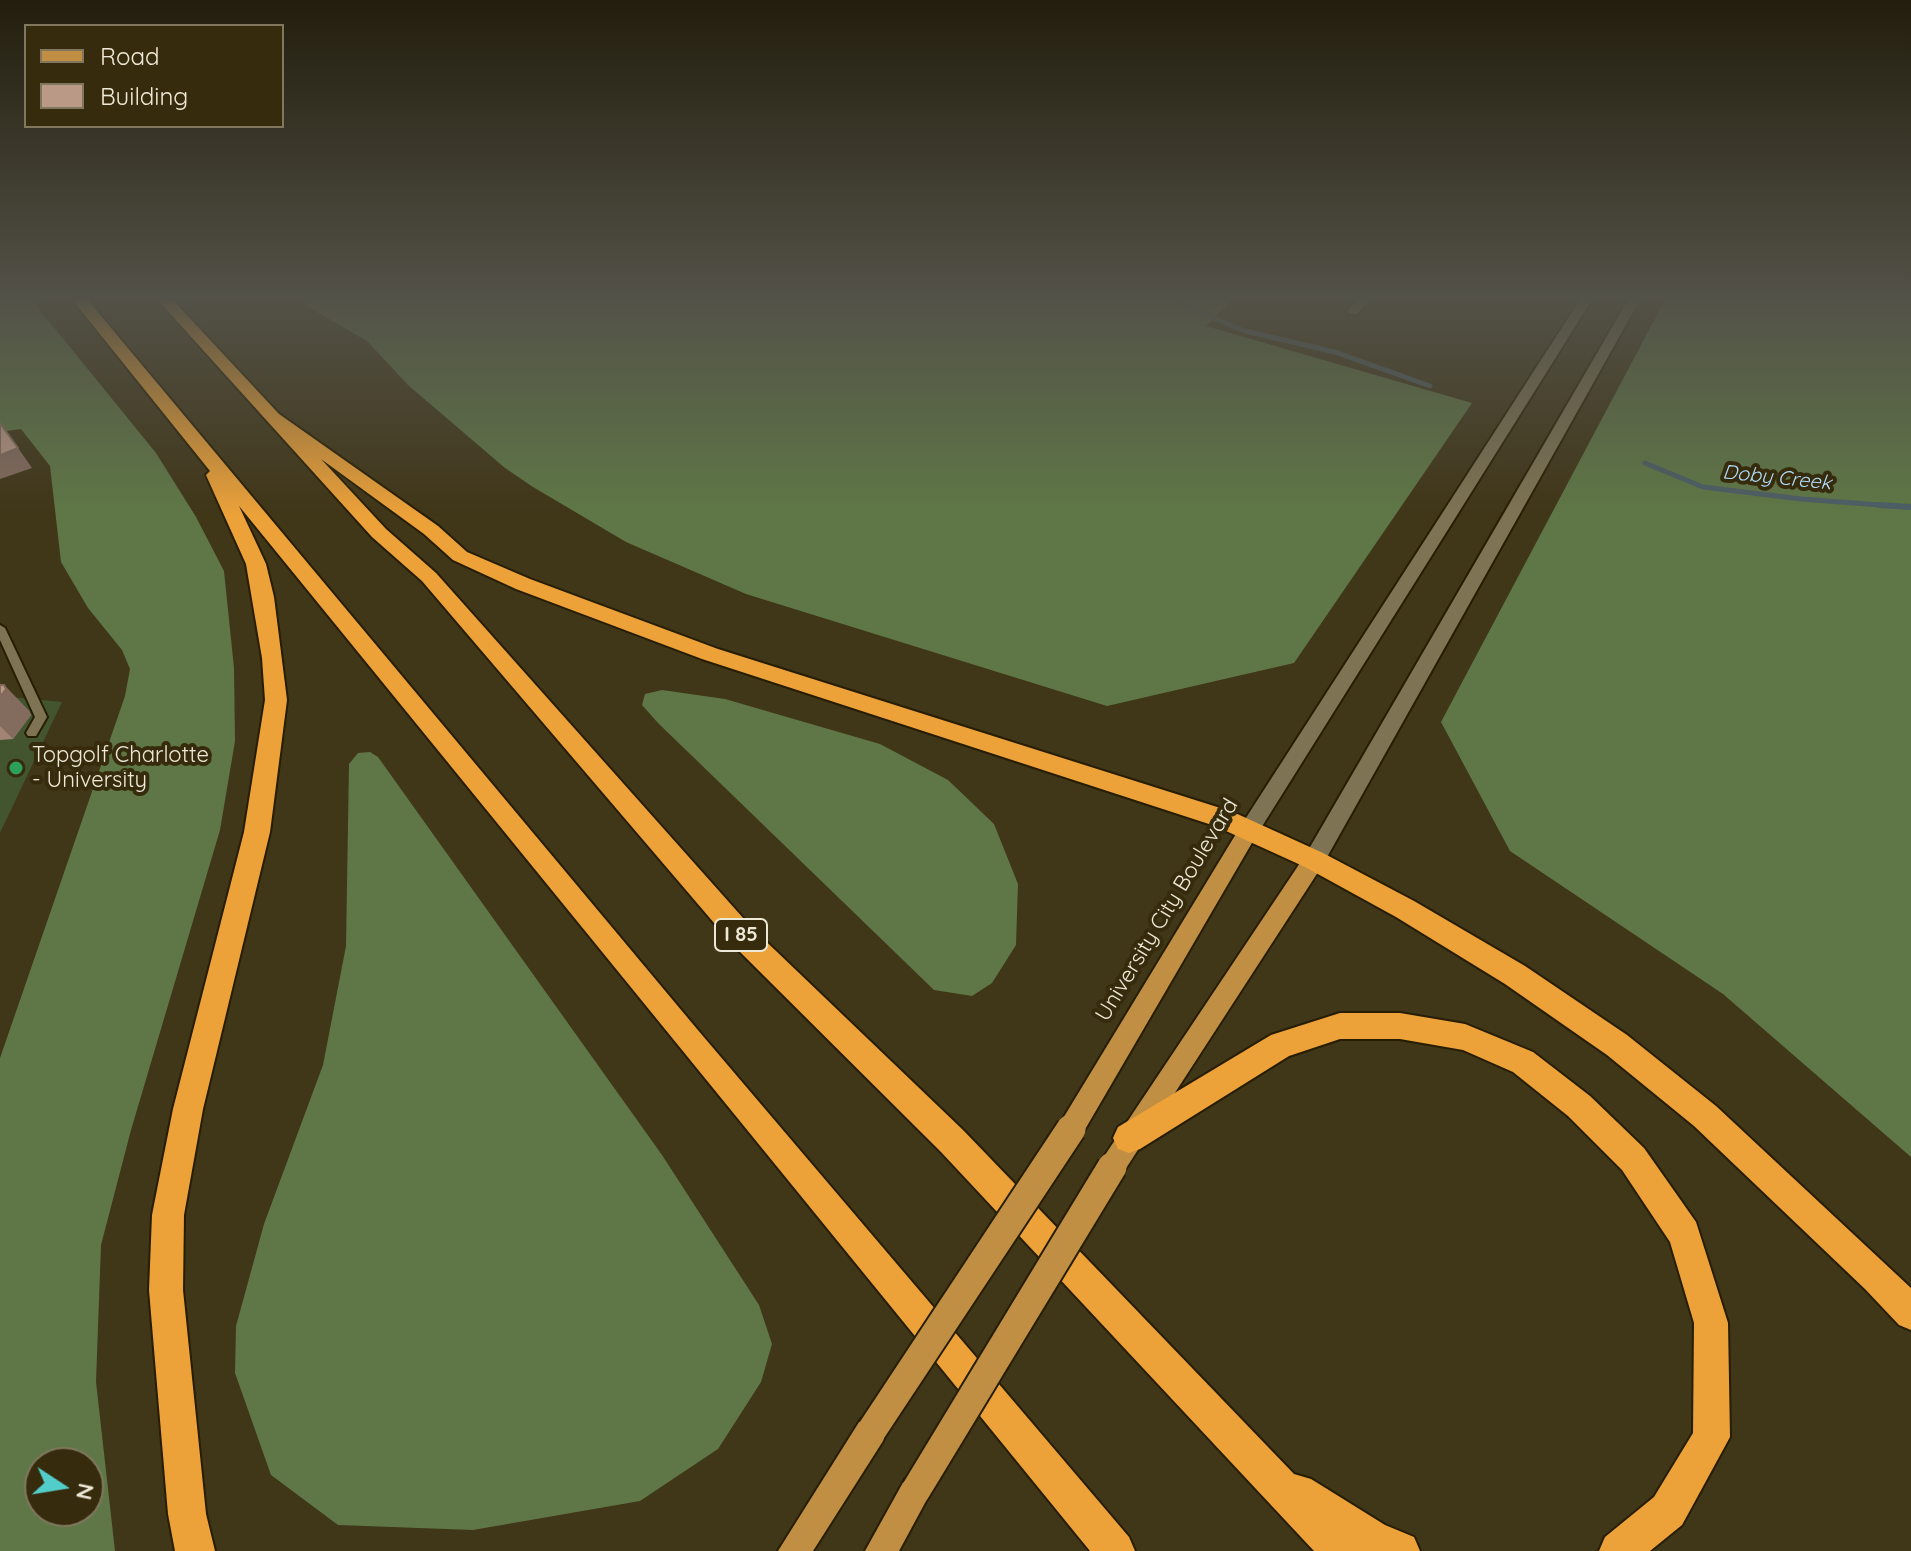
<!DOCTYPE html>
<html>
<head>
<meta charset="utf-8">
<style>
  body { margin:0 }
  #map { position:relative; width:1911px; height:1551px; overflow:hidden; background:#403618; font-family:Quicksand,sans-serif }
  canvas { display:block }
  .legend { position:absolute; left:24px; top:24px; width:260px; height:104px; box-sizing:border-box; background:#362c0d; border:2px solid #80775e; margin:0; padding:10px 14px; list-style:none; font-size:24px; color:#eee8d7 }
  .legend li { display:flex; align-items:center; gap:16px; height:40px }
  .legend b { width:40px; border:2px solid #80775e }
  .north { position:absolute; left:24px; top:1447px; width:80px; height:80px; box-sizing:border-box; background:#362c0d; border:2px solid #80775e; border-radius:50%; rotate:102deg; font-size:22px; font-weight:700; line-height:32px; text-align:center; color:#eee8d7 }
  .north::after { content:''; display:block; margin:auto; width:28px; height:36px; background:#53cdc9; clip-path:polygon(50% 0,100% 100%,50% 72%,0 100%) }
</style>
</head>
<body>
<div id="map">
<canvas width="1911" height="1551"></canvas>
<ul class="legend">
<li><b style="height:10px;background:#c08f43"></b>Road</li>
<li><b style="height:22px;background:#bb9987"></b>Building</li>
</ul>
<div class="north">N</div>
</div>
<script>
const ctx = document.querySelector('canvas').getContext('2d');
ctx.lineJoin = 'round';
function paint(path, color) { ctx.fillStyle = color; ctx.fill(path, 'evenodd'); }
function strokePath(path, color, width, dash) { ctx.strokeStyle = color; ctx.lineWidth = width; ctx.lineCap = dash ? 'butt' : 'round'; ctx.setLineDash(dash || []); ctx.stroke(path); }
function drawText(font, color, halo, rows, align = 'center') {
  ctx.font = font + ' Quicksand,sans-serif'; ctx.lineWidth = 8; ctx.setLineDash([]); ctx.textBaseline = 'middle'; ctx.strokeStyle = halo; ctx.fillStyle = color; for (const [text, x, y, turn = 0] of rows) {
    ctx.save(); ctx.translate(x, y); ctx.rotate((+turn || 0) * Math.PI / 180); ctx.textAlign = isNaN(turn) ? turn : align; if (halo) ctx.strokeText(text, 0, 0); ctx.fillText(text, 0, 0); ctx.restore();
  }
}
paint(new Path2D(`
  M0,696L62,702L0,833Z`), '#42552e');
paint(new Path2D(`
  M0,298H30L156,453L196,517L224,571L234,668L235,741L220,830L131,1130L101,1245L96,1382L115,1551H0V1058L125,696L130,669L122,650L88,608L61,562L50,466L21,429L0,432ZM40,1463H88V1511H40Z
  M302,298H1234L1206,326L1472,403L1294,663L1107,706L746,594L626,542L533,487L505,468L408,385L367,341L310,308Z
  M1666,298H1911V1157L1723,994L1510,851L1441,722Z
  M662,690L725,699L880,744L948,780L994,824L1018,884L1016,945L992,983L972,996L934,990L658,723L642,705L645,694Z
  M370,752L378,757L662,1155L759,1305L772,1344L761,1382L718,1449L640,1501L473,1530L338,1525L271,1475L235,1373L236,1326L264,1224L323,1065L346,946L349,764L358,753Z`), '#5f7746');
strokePath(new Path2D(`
  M1165,298L1245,331L1335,352L1430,386
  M1645,463L1703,487L1801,499L1906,507`), '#4c5e65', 5);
strokePath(new Path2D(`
  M1879,505L1911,507`), '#4c5e65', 6);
const lane = new Path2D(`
  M0,625L5,628L47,717L36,736H28L26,733L35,717L0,640Z`);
const street = new Path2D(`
  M1359,298H1372L1357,314H1349L1347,311Z`);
const secondary = new Path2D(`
  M1581,298H1593L1256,836L1249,838L1242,836L1239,830L1242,824Z
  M1629,298H1641L1322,866L1314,869L1306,866L1303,860L1306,854Z`);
const primary = new Path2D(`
  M1249,822L1256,824L1259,830L1256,836L1080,1138L1071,1142L1062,1138L1058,1129L1062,1120L1242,824Z
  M1314,851L1322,854L1325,860L1322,866L1121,1176L1112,1180L1103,1176L1099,1167L1103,1158L1306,854Z
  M872,1415L883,1419L887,1430L883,1441L813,1551H778L861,1419Z
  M916,1474L927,1479L932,1490L899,1551H865L905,1479Z`);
const highway = new Path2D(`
  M71,298H86L697,1029L1129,1537L1135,1551H1090L239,506L266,564L274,597L287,700L270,832L203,1109L184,1215L183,1290L206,1514L215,1551H175L168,1514L149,1290L152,1215L173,1109L244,832L265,700L262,658L246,564L206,475L210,471Z
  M156,298H171L279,414L438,526L467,552L530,579L718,649L1233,812L1323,853L1414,901L1525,966L1627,1035L1716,1106L1911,1288V1330L1899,1325L1865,1289L1694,1126L1607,1055L1505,984L1396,917L1305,867L1215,826L702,659L516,589L453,560L424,534L321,459L386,529L436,573L752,928L963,1130L1294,1474L1311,1479L1385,1525L1414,1537L1420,1551H1314L941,1152L732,944L422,581L372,537Z
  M1340,1013H1400L1465,1024L1533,1052L1590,1096L1644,1148L1696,1222L1728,1323L1730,1437L1682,1525L1650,1551H1599L1605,1537L1654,1497L1693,1433L1694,1323L1670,1242L1622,1170L1568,1116L1513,1072L1463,1050L1400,1039H1340L1289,1056L1140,1149L1129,1153L1118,1149L1113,1138L1118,1127L1271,1035Z`);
strokePath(lane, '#271d00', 4);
strokePath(street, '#271d00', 4);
strokePath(secondary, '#271d00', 4);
strokePath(primary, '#271d00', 4);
strokePath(highway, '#271d00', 4);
paint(lane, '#7e7353');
paint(street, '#7e7353');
paint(secondary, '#7e7353');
paint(primary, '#c08f43');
paint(highway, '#eca139');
const primaryBridge = new Path2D(`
  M872,1430L1071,1129
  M916,1490L1112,1167`);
strokePath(primaryBridge, '#271d00', 33, []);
strokePath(primaryBridge, '#c08f43', 29);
paint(new Path2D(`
  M0,685H4L29,711L31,715L13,739L0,740Z`), '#a18474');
paint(new Path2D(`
  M0,422L32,468L0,479Z
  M4,685L29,711L31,715L13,739L0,726V697Z`), '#836b5e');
const building = new Path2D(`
  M0,423L18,448L0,455Z
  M0,685H4L6,689L0,697Z`);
paint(building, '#bb9987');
strokePath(building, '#836b5e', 2);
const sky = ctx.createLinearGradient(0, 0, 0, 515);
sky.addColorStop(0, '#231e0d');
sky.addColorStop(0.58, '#535248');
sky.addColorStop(1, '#53524800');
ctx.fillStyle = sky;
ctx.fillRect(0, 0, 1911, 515);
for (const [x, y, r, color] of [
  [16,768,8,"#2e9e5b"]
]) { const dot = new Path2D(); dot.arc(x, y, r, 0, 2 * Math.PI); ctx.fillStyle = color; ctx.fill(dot); strokePath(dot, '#362c0d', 3); }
drawText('italic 20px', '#b1defd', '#362c0d', [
  ["Doby Creek",1777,478,6]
]);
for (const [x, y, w] of [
  [741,935,52]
]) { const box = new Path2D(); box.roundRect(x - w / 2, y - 16, w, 32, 6); ctx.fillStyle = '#362c0d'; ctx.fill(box); strokePath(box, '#eee8d7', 2); }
drawText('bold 20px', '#eee8d7', null, [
  ["I 85",741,935]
]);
drawText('22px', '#eee8d7', '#362c0d', [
  ["Topgolf Charlotte",32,755],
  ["- University",32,780]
], 'left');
drawText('22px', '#eee8d7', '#362c0d', [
  ["University City Boulevard",1167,910,-59]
]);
</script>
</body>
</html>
